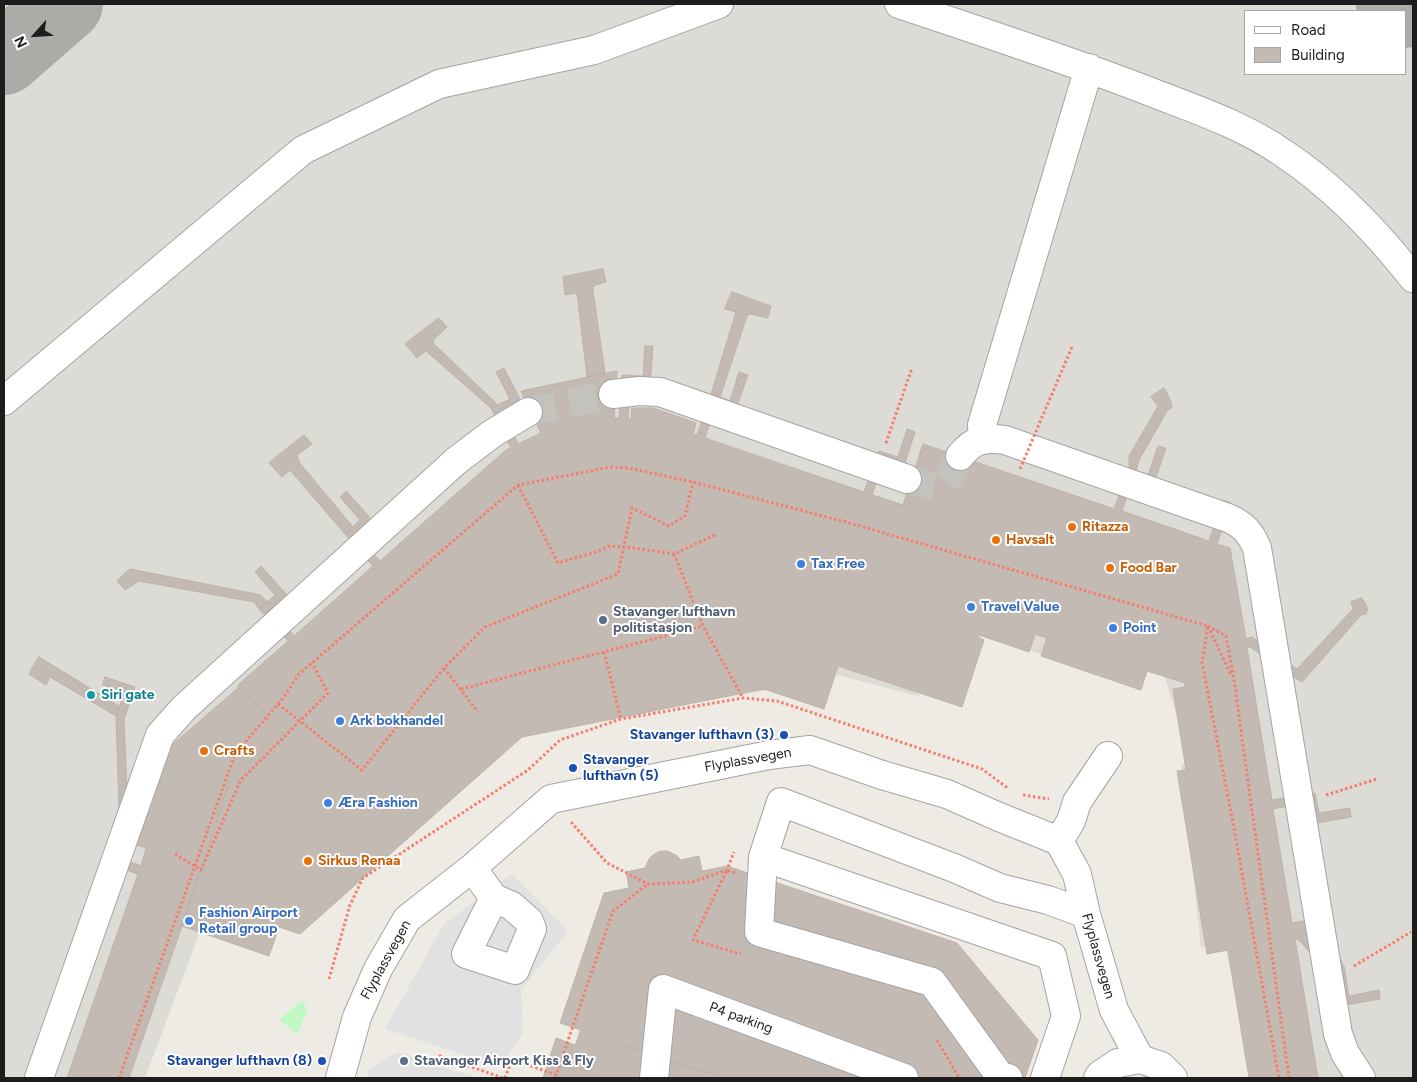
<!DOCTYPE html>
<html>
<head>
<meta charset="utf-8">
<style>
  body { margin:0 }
  #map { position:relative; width:1417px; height:1082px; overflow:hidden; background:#eeebe4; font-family:Figtree,sans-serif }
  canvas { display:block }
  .frame { position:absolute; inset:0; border:5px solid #1d1d1d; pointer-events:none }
  .legend { position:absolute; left:1244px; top:10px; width:162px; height:65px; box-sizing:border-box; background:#fff; border:1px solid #a5a5a5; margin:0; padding:6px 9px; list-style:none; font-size:15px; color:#1d1d1d }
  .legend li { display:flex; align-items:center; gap:10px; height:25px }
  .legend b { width:25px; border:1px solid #a5a5a5 }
  .north { position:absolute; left:10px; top:10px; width:50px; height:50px; -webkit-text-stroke:4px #fff; paint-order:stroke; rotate:244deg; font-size:14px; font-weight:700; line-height:20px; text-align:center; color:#1d1d1d }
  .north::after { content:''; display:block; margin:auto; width:18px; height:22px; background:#1d1d1d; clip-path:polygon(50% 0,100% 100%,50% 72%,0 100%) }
</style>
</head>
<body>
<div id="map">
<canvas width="1417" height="1082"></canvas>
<div class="frame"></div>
<ul class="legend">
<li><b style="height:6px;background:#fff"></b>Road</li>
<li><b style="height:14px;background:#c3bab3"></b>Building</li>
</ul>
<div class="north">N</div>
</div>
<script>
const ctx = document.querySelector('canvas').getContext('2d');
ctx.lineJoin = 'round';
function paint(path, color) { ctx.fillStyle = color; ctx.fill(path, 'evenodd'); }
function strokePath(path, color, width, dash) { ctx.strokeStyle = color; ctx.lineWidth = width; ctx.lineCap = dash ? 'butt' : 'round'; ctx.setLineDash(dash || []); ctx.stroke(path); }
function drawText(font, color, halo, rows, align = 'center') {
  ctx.font = font + ' Figtree,sans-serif'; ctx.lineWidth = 4; ctx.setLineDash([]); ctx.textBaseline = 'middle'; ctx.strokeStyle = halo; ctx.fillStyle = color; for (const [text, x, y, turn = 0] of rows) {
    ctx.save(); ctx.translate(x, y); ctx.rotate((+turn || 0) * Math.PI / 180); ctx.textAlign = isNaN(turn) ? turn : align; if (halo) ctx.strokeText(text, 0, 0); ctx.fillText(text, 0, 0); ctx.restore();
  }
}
paint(new Path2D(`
  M4,4H1413V1078H1251L1226,950L1224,945L1201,947L1181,764L1191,762L1163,671L1143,663L1132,684L955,626L945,661L918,696L807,667L780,689L740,694L254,788L145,1078H4ZM1246,11H1406V74H1246Z`), '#dddbd5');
paint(new Path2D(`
  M303,1000L307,1011L297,1035L279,1019Z`), '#c1f8c6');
paint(new Path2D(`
  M512,874L568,931L521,990L523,1033L500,1067L385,1029L444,924Z
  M397,1052L474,1077L475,1078H367L369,1070Z`), '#e1e1e1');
strokePath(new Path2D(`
  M1393,4L1404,11
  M4,58L66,4`), '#acaba8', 74);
const building = new Path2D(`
  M603,269L606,282L593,286V291L605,373L587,377L577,293L565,295L563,277Z
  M732,292L771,306L768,318L750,314L747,316L720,397L711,394L736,312L725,309Z
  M439,318L447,327L433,340L434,344L498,405L491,408L426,351L417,358L405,344Z
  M645,346H653L650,386L630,389L628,419H631L632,408H653L696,423L693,434L697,435L711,394L730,401L739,372L748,375L735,412L714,410L705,438L864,492L879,451L898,457L907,429L915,432L903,469L882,466L872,495L903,505L923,444L1114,509L1129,468L1148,475L1158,446L1166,448L1153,486L1132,483L1122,511L1209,541L1223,500L1231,503L1217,544L1230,548L1246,639L1252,637L1297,669L1292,676L1250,647L1247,648L1272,800L1315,793L1319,813L1350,808L1351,817L1311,824L1303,803L1273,809L1292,923L1304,921L1341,960L1343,966H1344L1349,996L1379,990L1380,999L1339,1006L1326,970L1298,939H1295L1318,1078H1249L1228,950L1207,954L1177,771L1186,770L1173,689L1185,687V683L1147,671L1141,690L1041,656L1047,638L1035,634L1029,652L979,635L978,637L984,640L962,707L838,666L824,709L764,689L522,737L300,934L279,927L269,956L182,926L231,777L282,733L249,696L247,698L238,688V685L288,641L259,609L275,595L255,572L261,566L288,596L275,613L294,636L373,566L345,534L360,520L340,497L346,491L373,521L360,538L380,561L506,450L511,448L491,408L510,399L496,372L504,368L522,403L505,417L518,444L541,433L521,391L617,371L614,418H619L622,375L643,376Z
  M1164,388L1171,401L1172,408L1167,411L1139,460L1136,471L1129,468V456L1158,406L1151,397Z
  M304,435L312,444L297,455L299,462L353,527L345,534L290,470L282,477L269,463Z
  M130,569L261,595L267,602L259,609L254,602L139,581L125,590L117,581Z
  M1362,598L1368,609L1366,614L1361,615L1302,682L1292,676L1297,669L1353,609L1351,602Z
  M39,657L119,706L116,716L50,677L46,685L29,674Z
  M105,677L135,687L124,719L130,862L141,866L146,848L132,843L164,752L238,688L247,698L249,696L282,733L231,777L182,926L129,1078H67L138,874L121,868L116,716L124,693L103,685Z
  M667,851L676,855L681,860L699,856L702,871L727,866L957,943L1038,1040L1025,1078H724L560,1023L604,893L629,888L626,872L645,868L649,859L653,855L658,852Z
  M581,1030L724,1078H543L556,1038L575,1045Z`);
paint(building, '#c3bab3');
strokePath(building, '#c0b2a6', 1);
strokePath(new Path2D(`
  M528,412L613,394
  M907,479C948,491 940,493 960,456`), '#c4c2bc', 28, [28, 14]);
const minor = new Path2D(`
  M899,4C985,33 1072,61 1156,94C1200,111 1244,126 1283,153C1333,186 1376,231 1413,278
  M613,394L639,391L660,392L907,479
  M4,401L303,150L439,84L594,50L719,4
  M983,440L982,425L1089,68
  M960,456C974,439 984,437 1005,440L1228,518C1244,525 1250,532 1257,548L1338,1034L1345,1053L1361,1078
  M1059,841L1071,821L1077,802L1108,756
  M763,857L1052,956L1066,1016L1045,1078
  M472,868L494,898L512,906L529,921L532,929L515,970L466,954L494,898
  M39,1078L160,735L184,708L456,461L493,433L528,412
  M340,1078L357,1017L378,969L407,919L472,868L551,799L769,755L810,750L882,775L947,794L999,817L1059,841L1077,874L1086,914L1114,1010L1140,1059
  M654,1078L663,989L904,1078
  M1008,1078L1000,1076L932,982L759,932L763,857L781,802L954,868L1000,888L1048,900L1086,914
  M1098,1078L1100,1075L1118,1063L1140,1059L1161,1066L1173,1078`);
strokePath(minor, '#a4a4a4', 30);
strokePath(new Path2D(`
  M886,443L912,368
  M518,485L558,563L593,553L610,546L634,548L674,554
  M715,535L674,554L703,626L743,698
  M1208,626L1226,636L1234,680L1289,1078
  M1208,626L1231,675
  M604,652L621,719
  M444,668L478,712
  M461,689L703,626
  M278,704L362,770L444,668L485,627L618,574L632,508L669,526L685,516L693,482
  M1023,795L1049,799
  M1326,795L1377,779
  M571,822L607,863L648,884L692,882L727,870L734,852
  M175,854L201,870L241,780L328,693L312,663
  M735,873L727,870L693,940L741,954
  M1354,966L1411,932
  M329,979L350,905L363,878L528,770L560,740L621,719L743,698L777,701L982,769L1009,789
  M937,1040L959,1078
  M439,1062L440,1056L503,1078
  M119,1078L235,754L284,697L299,674L518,485L611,467L628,468L693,482L846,522L1208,626L1202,662L1233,823L1279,1078
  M505,1078L512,1059L556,1075L613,911L648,884`), '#f67d6d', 3, [2.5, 2.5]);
strokePath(minor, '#fff', 28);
strokePath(new Path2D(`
  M1020,469L1072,347`), '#f67d6d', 3, [2.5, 2.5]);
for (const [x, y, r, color] of [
  [1072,527,5,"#e8710a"],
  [996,540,5,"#e8710a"],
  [801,564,5,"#3f7fe0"],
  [1110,568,5,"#e8710a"],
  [971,607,5,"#3f7fe0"],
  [603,620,5,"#5c6f8a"],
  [1113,628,5,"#3f7fe0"],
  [91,695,5,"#0f9aa8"],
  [340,721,5,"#3f7fe0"],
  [784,735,5,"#1a4fb4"],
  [204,751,5,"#e8710a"],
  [573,768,5,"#1a4fb4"],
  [328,803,5,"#3f7fe0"],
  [308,861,5,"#e8710a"],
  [189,921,5,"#3f7fe0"],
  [322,1061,5,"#1a4fb4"],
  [404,1061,5,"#5c6f8a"]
]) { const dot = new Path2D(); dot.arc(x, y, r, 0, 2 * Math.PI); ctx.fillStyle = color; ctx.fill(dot); strokePath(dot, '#fff', 2); }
drawText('bold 14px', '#c56008', '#fff', [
  ["Ritazza",1082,527],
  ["Havsalt",1006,540],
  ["Food Bar",1120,568],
  ["Crafts",214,751],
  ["Sirkus Renaa",318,861]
], 'left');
drawText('bold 14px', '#366cbe', '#fff', [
  ["Tax Free",811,564],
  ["Travel Value",981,607],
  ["Point",1123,628],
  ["Ark bokhandel",350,721],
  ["Æra Fashion",338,803],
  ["Fashion Airport",199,913],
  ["Retail group",199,929]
], 'left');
drawText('bold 14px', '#4e5e75', '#fff', [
  ["Stavanger lufthavn",613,612],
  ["politistasjon",613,628],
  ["Stavanger Airport Kiss & Fly",414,1061]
], 'left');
drawText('bold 14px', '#0d838f', '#fff', [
  ["Siri gate",101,695]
], 'left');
drawText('bold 14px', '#164399', '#fff', [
  ["Stavanger lufthavn (3)",774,735],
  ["Stavanger",583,760,"left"],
  ["lufthavn (5)",583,776,"left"],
  ["Stavanger lufthavn (8)",312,1061]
], 'right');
drawText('14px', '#1d1d1d', '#fff', [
  ["Flyplassvegen",748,760,-10],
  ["Flyplassvegen",1098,956,74],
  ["Flyplassvegen",386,960,-61],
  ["P4 parking",741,1018,20]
]);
</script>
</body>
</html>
